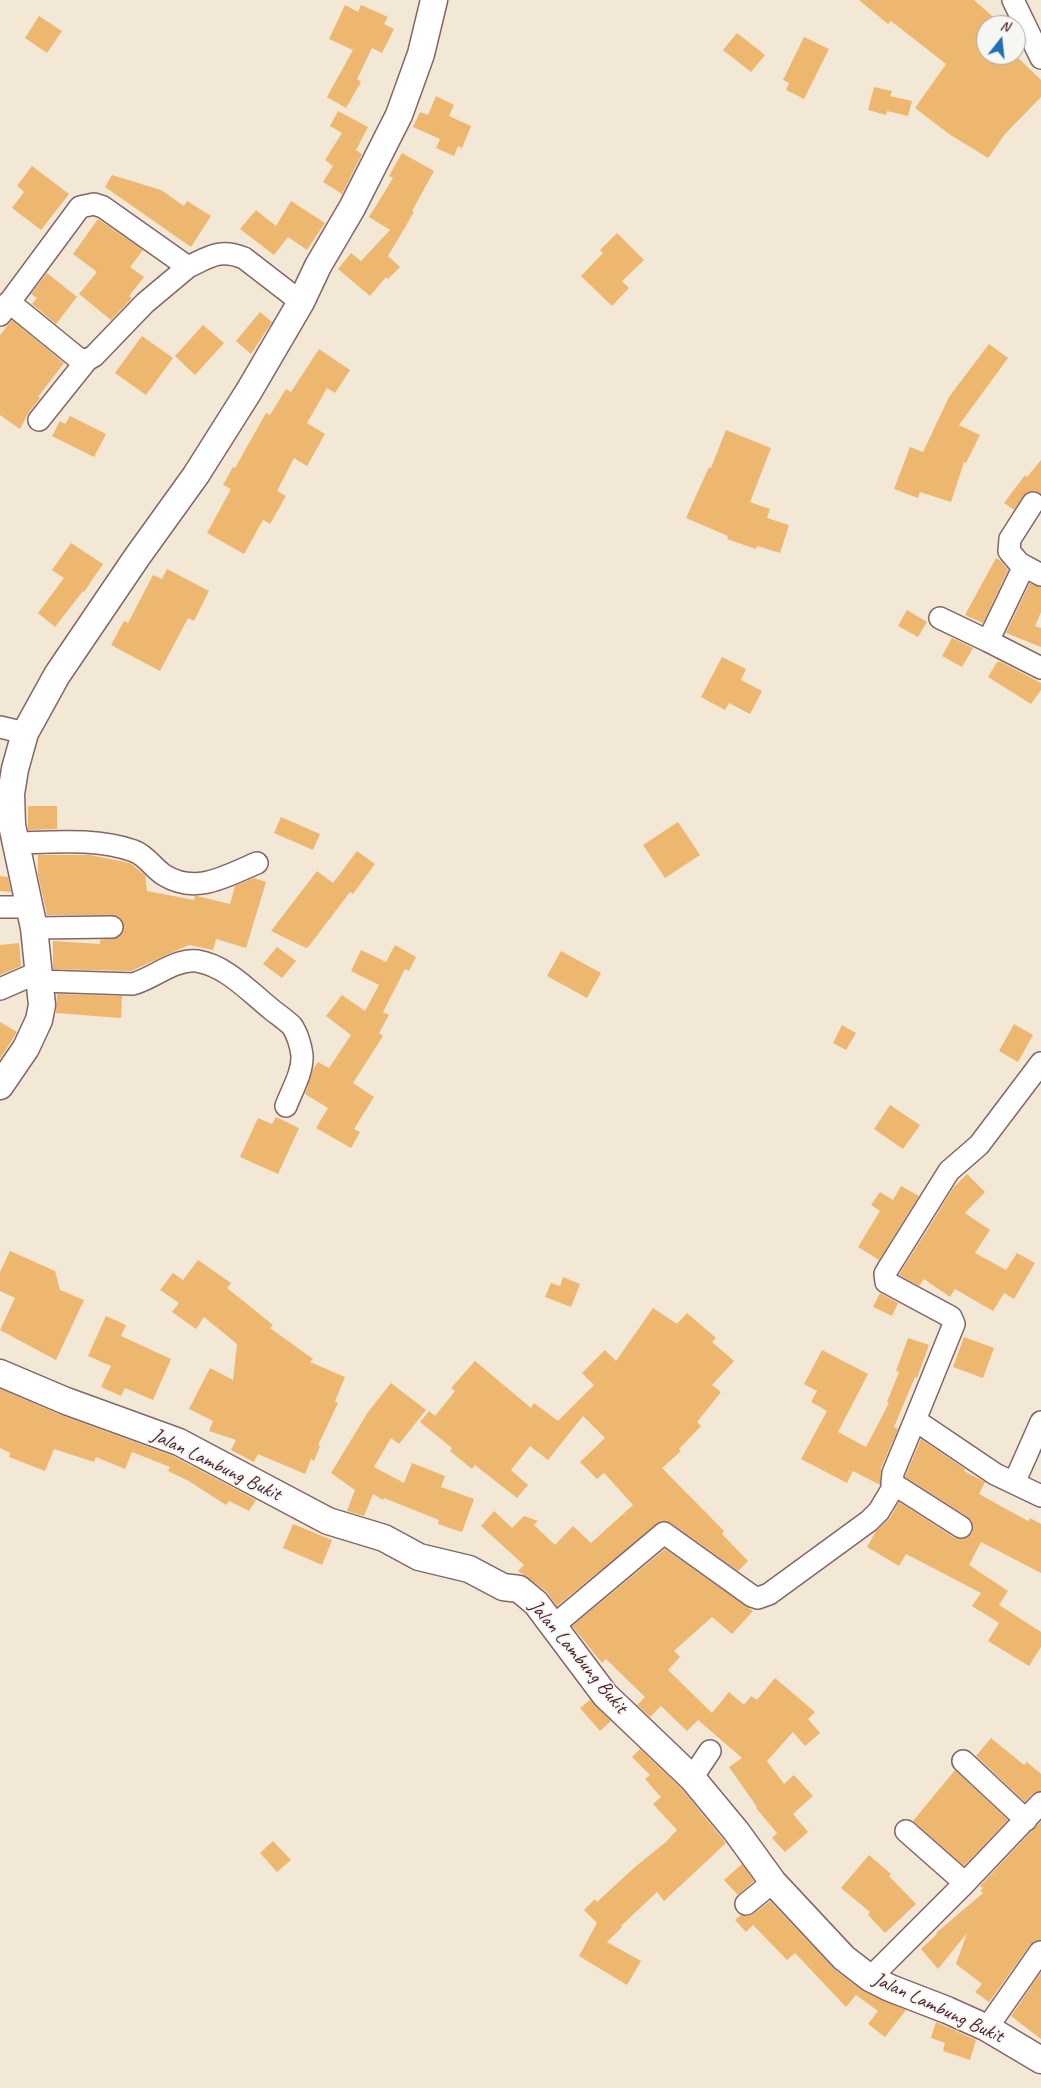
<!DOCTYPE html>
<html>
<head>
<meta charset="utf-8">
<style>
  body { margin:0 }
  #map { position:relative; width:1041px; height:2088px; overflow:hidden; background:#f3e8d5; font-family:Caveat,sans-serif }
  canvas { display:block }
  .north { position:absolute; left:976px; top:15px; width:50px; height:50px; box-sizing:border-box; background:#f6f6f2; border:1px solid #b1a0a2; border-radius:50%; rotate:16deg; font-size:14px; font-weight:700; line-height:20px; text-align:center; color:#4a1f2b }
  .north::after { content:''; display:block; margin:auto; width:18px; height:22px; background:#1f6fb2; clip-path:polygon(50% 0,100% 100%,50% 72%,0 100%) }
</style>
</head>
<body>
<div id="map">
<canvas width="1041" height="2088"></canvas>
<div class="north">N</div>
</div>
<script>
const ctx = document.querySelector('canvas').getContext('2d');
ctx.lineJoin = 'round';
function paint(path, color) { ctx.fillStyle = color; ctx.fill(path, 'evenodd'); }
function strokePath(path, color, width, dash) { ctx.strokeStyle = color; ctx.lineWidth = width; ctx.lineCap = dash ? 'butt' : 'round'; ctx.setLineDash(dash || []); ctx.stroke(path); }
function drawText(font, color, halo, rows, align = 'center') {
  ctx.font = font + ' Caveat,sans-serif'; ctx.lineWidth = 4; ctx.setLineDash([]); ctx.textBaseline = 'middle'; ctx.strokeStyle = halo; ctx.fillStyle = color; for (const [text, x, y, turn = 0] of rows) {
    ctx.save(); ctx.translate(x, y); ctx.rotate((+turn || 0) * Math.PI / 180); ctx.textAlign = isNaN(turn) ? turn : align; if (halo) ctx.strokeText(text, 0, 0); ctx.fillText(text, 0, 0); ctx.restore();
  }
}
paint(new Path2D(`
  M859,0H974L1002,25H986V55H1015L1041,80V97L1005,134L988,158L949,134L915,108L946,64L891,21L888,24Z
  M345,5L358,12L361,5L388,17L384,24L394,29L382,53L372,48L357,79L361,82L346,108L327,97L353,50L329,39Z
  M39,16L62,31L47,53L25,38Z
  M737,33L765,55L751,72L723,50Z
  M804,37L829,49L804,99L786,90L789,83L783,80Z
  M874,87L892,91L890,96L912,101L908,116L887,111L886,115L868,110Z
  M436,96L454,105L449,116L471,126L462,148L458,146L454,156L436,148L440,139L413,127L420,112L428,115Z
  M338,111L368,127L356,150L362,154L342,194L323,182L333,166L325,160L342,133L330,126Z
  M402,153L434,171L412,211L414,212L388,256L400,267L388,279L386,277L370,296L338,269L351,253L361,261L390,230L369,217L393,178L389,176Z
  M32,166L69,194L41,230L12,208L24,192L17,186Z
  M112,175L161,190L184,206L187,201L211,216L191,247L105,187Z
  M291,201L325,223L307,250L288,237L274,255L240,229L256,210L276,226Z
  M98,219L143,250L130,267L144,277L129,296L132,298L111,320L79,294L97,272L73,254Z
  M617,233L644,260L622,281L629,288L612,306L581,276L603,253L600,250Z
  M47,273L77,297L56,324L32,304L37,298L31,294Z
  M260,312L272,322L251,354L236,341Z
  M12,320L64,363L38,397L40,398L29,412L20,429L0,415V335Z
  M203,325L224,343L195,375L175,356Z
  M142,336L173,358L146,395L115,373Z
  M989,344L1008,358L959,425L980,435L966,463L964,462L951,502L920,492L918,498L894,489L910,447L923,452L949,397Z
  M319,349L350,370L335,393L327,388L307,423L325,434L307,466L294,458L277,491L286,496L270,524L263,520L244,554L207,533L231,489L223,485L233,467L235,468L266,413L270,415L286,389L291,392Z
  M70,416L106,434L94,457L52,436L60,421L65,424Z
  M726,430L771,448L750,502L770,509L767,518L789,525L780,553L757,546L756,549L727,539L728,536L686,518L709,467L711,468Z
  M1041,460V494L1034,491L1027,492L1014,510L1004,503L1025,475L1027,477Z
  M71,543L103,564L84,592L83,591L55,627L38,613L64,578L52,570Z
  M996,558L1001,561L1008,570L983,623L965,615Z
  M167,569L209,591L194,621L188,618L160,671L111,645L124,621L128,623L153,575L162,579Z
  M1030,583L1041,587V612L1035,626L1041,628V647L1006,633Z
  M907,610L927,622L918,637L898,626Z
  M952,638L973,648L962,667L942,656Z
  M722,657L746,669L741,680L762,691L750,714L729,703L725,710L701,697Z
  M997,662H1001L1041,683V690L1031,704L988,677Z
  M28,806H57V829L28,830Z
  M281,817L320,834L313,850L274,833Z
  M678,822L700,855L665,878L643,845Z
  M357,851L375,864L353,894L350,892L309,946L306,948L271,931L317,871L333,883Z
  M38,855H90L130,863L145,875L147,891L194,900L195,896H197L230,904L235,886L254,878L266,882L246,948L216,939L213,950L189,945L131,971L53,969V941L100,944V940L119,937L123,933L124,926L118,916L112,915H47L38,875Z
  M0,876L8,877L11,892L0,891Z
  M19,943L21,966L0,975V945Z
  M395,945L416,957L409,971L405,969L383,1012L389,1015L379,1033L383,1036L353,1083L374,1097L354,1129L360,1132L351,1148L316,1128L328,1108L305,1094L313,1069L318,1062L329,1068L351,1035L326,1016L342,995L365,1011L379,985L351,971L361,950L386,962Z
  M277,947L296,961L282,978L263,964Z
  M561,951L601,973L587,998L547,976Z
  M57,994L122,996L121,1018L56,1013Z
  M0,1022L17,1032L0,1059Z
  M1014,1024L1033,1035L1018,1062L999,1051Z
  M842,1025L856,1033L846,1050L833,1043Z
  M890,1105L920,1125L903,1149L874,1129Z
  M276,1117L299,1128L278,1174L240,1157L258,1118L272,1124Z
  M967,1174L985,1192L965,1213L990,1230L975,1253L1006,1270L1017,1253L1035,1263L1014,1299L1004,1293L993,1311L955,1289L950,1297L924,1279L919,1286L899,1275L954,1187Z
  M901,1186L919,1196L879,1260L858,1247L880,1211L871,1205L880,1192L893,1200Z
  M10,1251L55,1271L60,1290L84,1300L56,1360L0,1330L15,1298L0,1291V1272Z
  M198,1260L231,1283L227,1288L273,1325L270,1328L313,1359L310,1362L345,1377L335,1401L338,1403L318,1445L320,1446L314,1461L311,1459L305,1474L258,1454L254,1462L231,1450L236,1440L209,1431L213,1421L189,1409L210,1368L233,1380L237,1344L204,1317L196,1329L172,1312L179,1303L160,1290L173,1273L183,1280Z
  M563,1277L580,1284L571,1307L545,1297L551,1283L560,1286Z
  M880,1293L898,1303L892,1316L873,1307Z
  M653,1308L677,1324L687,1313L716,1338L712,1342L734,1361L712,1385L721,1392L697,1422L701,1426L679,1449L681,1451L662,1468L724,1531L722,1534L748,1561L738,1571L671,1523L661,1521L557,1606L546,1591L518,1571L524,1565L481,1526L494,1511L512,1528L524,1516L538,1521L534,1525L555,1545L573,1526L591,1543L633,1505L604,1473L597,1479L580,1462L605,1438L583,1416L548,1460L530,1446L511,1470L528,1485L517,1498L475,1465L472,1469L450,1451L452,1448L420,1422L429,1411L435,1416L455,1391L451,1388L475,1361L531,1408L534,1403L558,1421L594,1385L582,1373L605,1350L616,1361Z
  M106,1316L126,1325L121,1336L171,1359L153,1400L125,1388L121,1396L101,1387L111,1366L88,1356Z
  M964,1337L994,1348L983,1378L953,1367Z
  M908,1338L929,1345L917,1378L915,1377L894,1427L898,1429L881,1468L880,1485L853,1471L847,1483L801,1459L827,1411L811,1402L817,1391L804,1384L822,1350L868,1374L838,1432L866,1447L889,1403L887,1402L899,1372L896,1371Z
  M391,1383L426,1410L399,1444L391,1438L374,1467L404,1483L412,1463L445,1476L441,1487L474,1499L462,1532L438,1524L439,1520L384,1498L383,1500L373,1494L364,1516L347,1511L355,1490L331,1473L368,1412Z
  M0,1389L61,1415L173,1456L256,1500L249,1511L229,1501L226,1505L187,1480L168,1471L170,1467L132,1452L125,1469L96,1457L94,1462L54,1449L45,1471L9,1457L10,1453L0,1448Z
  M921,1439L965,1469L964,1471L985,1482L979,1494L1028,1521L1030,1518L1041,1524V1573L981,1542L969,1565L1008,1591L999,1605L1041,1632V1647L1029,1666L988,1641L999,1623L972,1606L981,1593L906,1554L899,1566L867,1547L876,1531L890,1518L899,1502L955,1538H966L972,1533V1522L968,1517L905,1477Z
  M293,1524L332,1540L322,1565L283,1548Z
  M665,1549L753,1611L732,1634L712,1617L674,1651L680,1657L668,1670L712,1713L729,1692L744,1705L751,1696L757,1700L775,1678L815,1712L808,1719L820,1733L805,1746L793,1732L767,1761L784,1784L794,1775L813,1796L793,1814L808,1832L785,1852L772,1838L777,1833L756,1808L757,1807L729,1767L742,1758L698,1720L687,1731L661,1706L650,1717L637,1705L645,1697L606,1659L602,1663L572,1626Z
  M590,1700L611,1721L600,1731L580,1708Z
  M991,1738L1024,1765L1027,1762L1041,1774V1791L1032,1794L1025,1802L976,1756Z
  M640,1749L681,1788L726,1843L664,1901L657,1892L621,1926L622,1927L607,1942L641,1961L627,1985L579,1956L597,1923L584,1910L595,1899L597,1902L635,1867L666,1842L677,1830L653,1804L661,1797L645,1779L650,1775L632,1757Z
  M955,1770L1008,1820L964,1866L913,1821Z
  M1041,1821V1940L1035,1941L1030,1945L989,2002L975,1992L982,1984L956,1964L967,1933L938,1969L921,1949L937,1934L936,1933L983,1893L980,1891L983,1888L980,1886Z
  M273,1841L291,1860L277,1872L260,1853Z
  M869,1855L891,1874L889,1876L916,1904L885,1933L868,1915L870,1912L841,1888Z
  M742,1864L754,1881L738,1895L724,1880Z
  M770,1901L835,1970L863,1991L906,2010L885,2037L868,2024L878,2011L856,1995L846,2007L795,1953L787,1960L753,1925L746,1932L735,1920L741,1915L748,1916L753,1914Z
  M1041,1972V2039L1011,2016Z
  M936,2022L976,2040L970,2060L943,2051L945,2043L931,2038Z`), '#edb770');
const minor = new Path2D(`
  M1013,0L1041,58
  M9,302L79,359L87,360L94,356L145,303L188,267
  M0,315L80,207L94,204L103,207L188,267C209,257 220,248 244,258L301,302
  M39,420L87,360
  M1033,503L1010,539L1009,551L1019,563L1041,575
  M940,618L988,641L1024,566
  M988,641L1041,668
  M0,727L25,733
  M16,843C55,842 97,838 134,851C147,856 153,868 164,875C196,895 226,876 257,863
  M0,907H30
  M34,928L112,927
  M40,981L133,984C154,978 174,959 197,961C225,965 250,992 271,1009C277,1014 286,1020 292,1026C297,1033 301,1046 302,1055C303,1072 292,1090 286,1106
  M0,989L39,972
  M1041,1063L979,1145L949,1171L889,1267L885,1274L886,1282L951,1317L954,1324L915,1420L995,1474L1041,1496
  M915,1420L893,1473L892,1483L961,1527
  M1014,1483L1041,1422
  M552,1627L664,1533L752,1596L758,1598L769,1594L869,1521L879,1511L894,1486
  M963,1761L1026,1820
  M692,1778L710,1751
  M906,1831L965,1883
  M746,1904L773,1882
  M870,1978L965,1883L1041,1803
  M987,2028L1040,1952`);
const tertiary = new Path2D(`
  M0,1086L26,1048L39,1020L42,1005L34,928L12,825L11,794L15,769L25,733L57,675L137,557L196,475L249,391L301,302L318,266L352,208L399,115L421,54L434,0
  M0,1373L66,1401L179,1442L328,1521L384,1538L419,1557L469,1569L503,1587L519,1589L536,1603L605,1695L692,1778L736,1831L773,1882L844,1958L870,1978L890,1988L947,2010L987,2028L1041,2060`);
strokePath(minor, '#856566', 24);
strokePath(tertiary, '#856566', 29);
strokePath(minor, '#fff', 21);
strokePath(tertiary, '#fff', 26);
drawText('20px', '#4a1f2b', '#f6f6f2', [
  ["Jalan Lambung Bukit",216,1465,26],
  ["Jalan Lambung Bukit",578,1657,50],
  ["Jalan Lambung Bukit",938,2008,25]
]);
</script>
</body>
</html>
